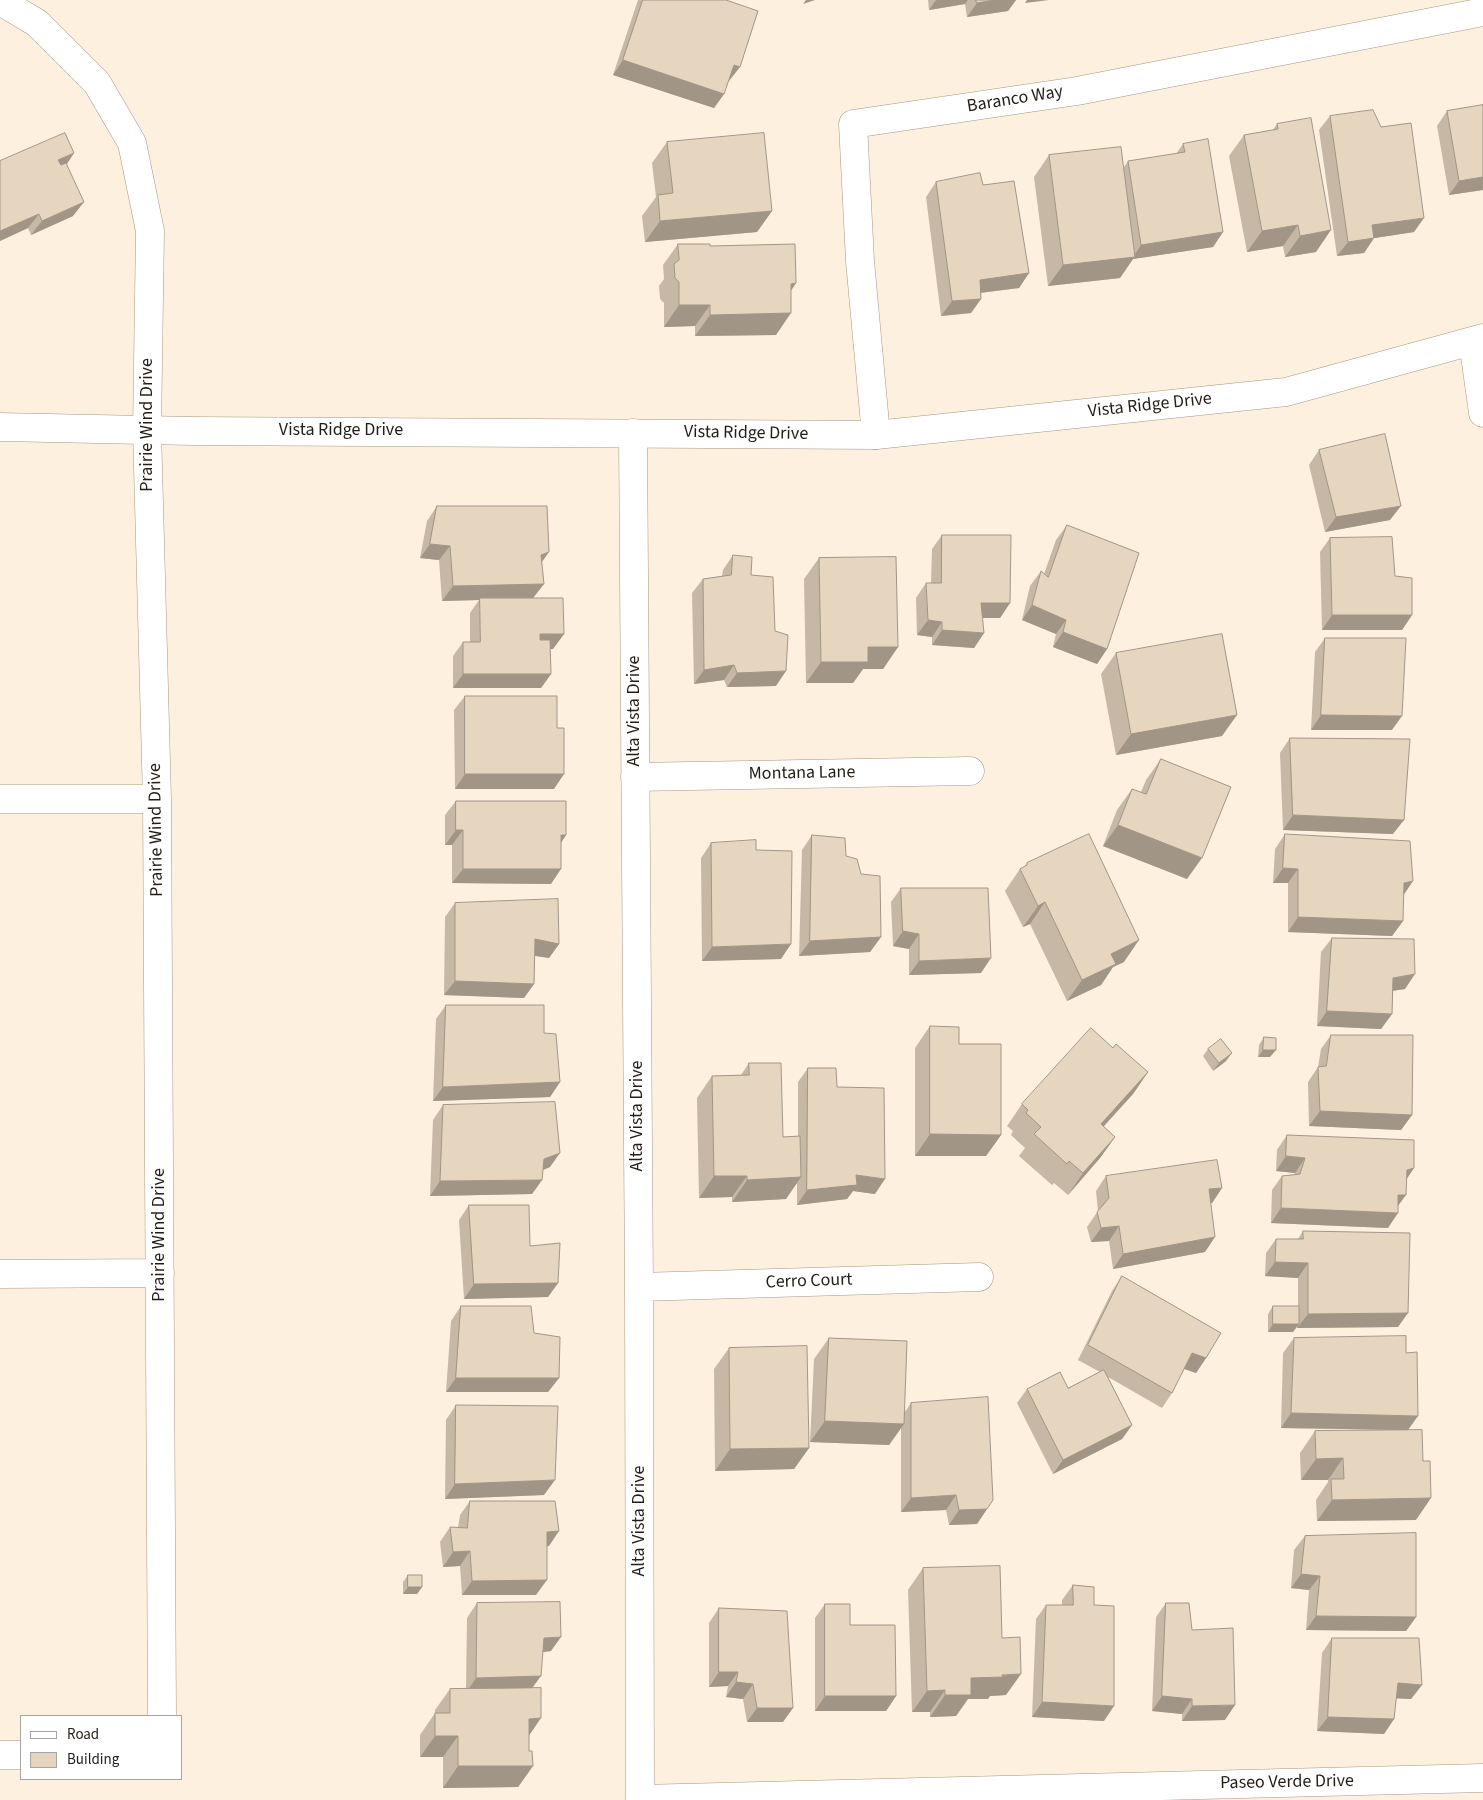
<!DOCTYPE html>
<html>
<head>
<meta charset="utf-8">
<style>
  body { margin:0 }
  #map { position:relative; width:1483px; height:1800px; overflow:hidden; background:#fdf0df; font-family:"Source Sans 3",sans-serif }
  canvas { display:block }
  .legend { position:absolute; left:20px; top:1715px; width:162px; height:65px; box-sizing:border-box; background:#fff; border:1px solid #a7a5a2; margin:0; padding:6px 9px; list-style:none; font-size:15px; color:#231d16 }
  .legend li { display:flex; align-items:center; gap:10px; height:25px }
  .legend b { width:25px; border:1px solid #a7a5a2 }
</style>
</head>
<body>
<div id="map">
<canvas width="1483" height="1800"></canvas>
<ul class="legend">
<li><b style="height:6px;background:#fff"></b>Road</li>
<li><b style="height:14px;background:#e6d6c0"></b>Building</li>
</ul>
</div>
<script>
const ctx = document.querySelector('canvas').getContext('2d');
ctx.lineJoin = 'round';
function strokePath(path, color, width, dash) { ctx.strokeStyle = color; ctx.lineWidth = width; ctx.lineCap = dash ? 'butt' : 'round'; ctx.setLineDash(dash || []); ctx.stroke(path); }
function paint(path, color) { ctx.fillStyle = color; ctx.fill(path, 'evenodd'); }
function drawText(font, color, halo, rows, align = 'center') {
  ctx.font = font + ' "Source Sans 3",sans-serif'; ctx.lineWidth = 4.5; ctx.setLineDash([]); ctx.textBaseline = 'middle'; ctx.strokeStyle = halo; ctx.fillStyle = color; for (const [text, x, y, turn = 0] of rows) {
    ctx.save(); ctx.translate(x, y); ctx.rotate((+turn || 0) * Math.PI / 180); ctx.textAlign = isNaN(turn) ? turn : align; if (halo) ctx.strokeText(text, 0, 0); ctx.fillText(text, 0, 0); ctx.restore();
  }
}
const minor = new Path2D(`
  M0,1L37,23L97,83L132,143L150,231L147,430L157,799L162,1716
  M1473,341L1483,413
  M633,433L639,1287L640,1799L1483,1778
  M876,435L860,261L853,124L1077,91L1483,12
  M635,777L970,771
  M0,799H157
  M0,1274L160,1273
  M639,1287L979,1277
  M0,1755H21`);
const tertiary = new Path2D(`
  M0,427L193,431L876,435L1286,392L1483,338`);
strokePath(minor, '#a69783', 29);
strokePath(tertiary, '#a69783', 29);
strokePath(minor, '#fff', 28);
strokePath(tertiary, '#fff', 28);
paint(new Path2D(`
  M638,0H726L729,81H728L724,94L714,108L613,75Z
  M928,0H1016L1008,11L967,17L965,4L929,10Z
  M1483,105V190L1449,195L1437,126L1447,111Z
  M1330,116L1414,232L1374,238L1364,253L1337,256L1319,130Z
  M1277,124L1316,252L1285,257L1283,246L1247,252L1229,156L1244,135L1273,130Z
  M667,142L772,211L757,232L645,242L642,216L656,197L652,163Z
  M1183,144L1223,232L1213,247L1133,259L1120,278L1048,286L1034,177L1049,155L1124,167L1128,161L1176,154Z
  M74,153L67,164L73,216L31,235L28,228L0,241Z
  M936,182L983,185L1029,273L1019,288L981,293V299L971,313L941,316L926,197Z
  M678,244L710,246L796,283L791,291L776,335L695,336V326L664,327V303L660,299L659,286L664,279L663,265Z
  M1319,450L1390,520L1325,532L1309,465Z
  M437,506L542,562L544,584L533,598L564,634L553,649H550L551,674L541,688H453V656L463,642H470V613L479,600L442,601L439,560L420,558L427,521Z
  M1067,525L1107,649L1097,664L1053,647L1056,634L1022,620L1030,586L1041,571L1044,574L1056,540Z
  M942,535L1010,603L1000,618H982L984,633L974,648L932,645V637L917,635L916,598L926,583H931L932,549Z
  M1330,538L1395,576L1412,615L1402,630H1322L1320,552Z
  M733,555L751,575L776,686L727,687L724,680L694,684L692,593L703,579L722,576L723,570Z
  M819,558L898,647L883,669H863L853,683H806L804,579Z
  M1325,638L1392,730H1311L1315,652Z
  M1116,653L1222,736L1116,755L1101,674Z
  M465,696L554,789H455L454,710Z
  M1290,738L1393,834L1283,830L1280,753Z
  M1161,759L1187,879L1103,846L1117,810L1132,789L1141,792L1146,780Z
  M456,801L566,835L561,843L551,884L452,883V845H445V815Z
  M1285,834L1403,895V921L1392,936L1288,932V883H1273L1275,849Z
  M812,835L846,856L881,937L870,952L799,956L802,850Z
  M711,843L756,850L781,959L702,961L701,858Z
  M1027,863L1124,962L1113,967L1101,985L1067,1001L1030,924L1023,927L1005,891L1020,869L1024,867Z
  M901,888L981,973L909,975V949L893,946L891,902Z
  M455,903L559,944L549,958L535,956L534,984L524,998L444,995L445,917Z
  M1332,938L1405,989L1393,991L1392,1014L1381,1029L1317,1026L1321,952Z
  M446,1005L544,1033L560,1082L550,1097L433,1101L436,1019Z
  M930,1026L959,1044L1001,1135L986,1156H915V1048Z
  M1331,1035L1412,1115L1401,1130L1309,1126L1308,1082L1318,1067L1321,1049Z
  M1264,1037L1270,1057H1258L1259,1045Z
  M1113,1048L1148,1072L1133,1094L1103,1126L1115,1137L1100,1158L1068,1195L1054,1183L1052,1185L1019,1156L1025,1148L1011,1135L1013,1131L1007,1126L1022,1104Z
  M1208,1049L1226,1061L1213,1071L1203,1056Z
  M749,1063L783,1137L798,1136V1082L808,1068L837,1087L875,1194L853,1191L847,1199L797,1205V1183L786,1199L732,1202V1197L699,1198L697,1098L712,1076L741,1075Z
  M443,1105L550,1167L543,1170L542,1180L532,1194L430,1196L433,1120Z
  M1287,1135L1414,1168L1407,1178L1398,1206L1388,1228L1271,1223L1272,1190L1282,1176L1294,1175L1295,1173L1276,1171L1277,1150Z
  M1106,1176L1222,1188L1212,1203H1211L1205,1252L1113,1269L1109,1241L1091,1242L1087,1227L1098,1211L1096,1191Z
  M469,1205L530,1246L558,1283L548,1297L464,1299L459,1220Z
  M1303,1231L1398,1327L1297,1328V1326L1293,1332H1268V1314L1273,1306H1298V1278L1265,1276L1266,1253L1276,1239H1298Z
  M1122,1276L1206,1358L1196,1373L1184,1369L1172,1393L1162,1408L1108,1377L1132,1425L1122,1439L1053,1474L1017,1403L1027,1389L1068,1388L1100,1372L1078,1360L1112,1291Z
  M461,1306L534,1333L559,1378L548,1392H446L451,1321Z
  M829,1338L905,1412L911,1403L987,1509L977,1524L949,1525L946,1510L901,1512V1428L889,1445L810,1442L814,1359Z
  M1294,1338L1406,1353L1408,1430L1416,1520L1317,1521L1316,1500L1328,1482V1480H1301L1300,1453L1315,1431L1402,1430L1281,1428L1283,1353Z
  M729,1348L809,1448L794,1469L715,1471L714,1369Z
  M456,1405L544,1495L445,1499L446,1420Z
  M470,1501L549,1546H547L536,1595H462L460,1566L443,1567L440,1542L450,1527L458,1528L460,1515Z
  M1305,1536L1416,1617L1406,1631L1306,1630L1309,1590L1291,1588L1294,1550Z
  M923,1568L1002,1638L1006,1695L990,1696L988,1699H968L956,1716L930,1717V1712H912L908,1590Z
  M408,1575L422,1587L417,1594H403V1582Z
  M1073,1585L1094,1605L1104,1721L1032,1717L1036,1619L1046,1605H1062V1600Z
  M477,1603L551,1651L543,1652L532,1688L529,1735V1751L533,1766L518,1787L443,1788V1757H420V1735L435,1713V1710L450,1689H466L467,1618Z
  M1166,1603L1192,1630L1225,1720L1182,1721V1714L1152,1711L1156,1617Z
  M825,1604L850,1625L896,1696L886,1711H815V1618Z
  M719,1608L783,1722H747L743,1699L726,1697L728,1686L709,1687V1623Z
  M1332,1638L1422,1685L1411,1699L1396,1698L1394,1719L1384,1734L1317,1731L1322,1653Z`), '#c6b8a5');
paint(new Path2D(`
  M806,0H815L803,4Z
  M936,0H968L965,4L929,10Z
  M995,0H1016L1008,11L967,17L977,3Z
  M1027,0H1049L1025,3Z
  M623,60L724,94L714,108L613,75Z
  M734,65L740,67L729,81L723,79Z
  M74,153L64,168L48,174L58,160Z
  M1483,177V190L1449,195L1459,181Z
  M84,202L73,216L31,235L42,221Z
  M772,211L757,232L645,242L660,221Z
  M39,214L28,228L0,241V231Z
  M1424,218L1414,232L1362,240L1372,225Z
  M1298,225L1283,246L1247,252L1262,231Z
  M1331,230L1316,252L1285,257L1300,236Z
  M1223,232L1213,247L1133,259L1120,278L1048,286L1063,265L1133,257L1141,245Z
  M1374,238L1364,253L1337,256L1348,242Z
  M1029,273L1019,288L970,294L980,280Z
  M796,283L781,305L791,284Z
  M981,299L971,313L941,316L952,301Z
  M679,305H710L695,326L664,327Z
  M791,313L776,335L695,336L710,315Z
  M1401,506L1390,520L1325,532L1336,517Z
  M430,544L450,546L439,560L420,558Z
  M549,552L539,566L541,555Z
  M544,584L533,598H480L479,600L442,601L453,586Z
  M981,603H1010L1000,618H971Z
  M1032,605L1066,620L1056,634L1022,620Z
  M1332,615H1412L1402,630H1322Z
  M928,620L942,622L932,637L917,635Z
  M942,630L984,633L974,648L932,645Z
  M1063,632L1107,649L1097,664L1053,647Z
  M540,634H564L553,649L530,648Z
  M868,647H898L883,669H863L853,683H806L821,662Z
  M734,665L724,680L694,684L704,670Z
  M786,671L776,686L727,687L737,673Z
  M463,674H551L541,688H453Z
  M1237,715L1222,736L1116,755L1131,734Z
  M1321,715L1402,716L1392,730H1311Z
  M465,774H564L554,789H455Z
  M1293,815L1404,820L1393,834L1283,830Z
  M1118,825L1202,858L1187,879L1103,846Z
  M456,830H463L452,845H445Z
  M561,835H566L556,850Z
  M1283,868L1298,869L1288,883H1273Z
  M463,869H561L551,884L452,883Z
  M1413,881L1403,896L1404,883Z
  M1045,902L1030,924L1023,927L1038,906Z
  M1298,917L1403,921L1392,936L1288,932Z
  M903,931L919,934L909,949L893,946Z
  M881,937L870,952L799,956L810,941Z
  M535,939L559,944L549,958L524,954Z
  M1139,940L1124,962L1113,967L1101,985L1067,1001L1082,980L1111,954Z
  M791,944L781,959L702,961L712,947Z
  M991,958L981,973L909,975L919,961Z
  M1415,974L1405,989L1383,992L1393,978Z
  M455,981L534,984L524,998L444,995Z
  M1327,1011L1392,1014L1381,1029L1317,1026Z
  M1263,1050H1276L1270,1057H1258Z
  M1232,1053L1226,1061L1213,1071L1219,1063Z
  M1148,1072L1133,1094L1086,1146L1101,1124Z
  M560,1082L550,1097L433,1101L443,1087Z
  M1320,1111L1412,1115L1401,1130L1309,1126Z
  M930,1134L1001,1135L986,1156H915Z
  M1115,1137L1100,1158L1068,1195L1083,1173Z
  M560,1153L550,1167L533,1174L544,1159Z
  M1286,1156L1305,1158L1295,1173L1276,1171Z
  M1414,1168L1404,1183L1407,1170Z
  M856,1175L885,1179L875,1194L853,1191L847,1199L797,1205L807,1190Z
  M714,1176H747L732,1197L699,1198Z
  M801,1177L786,1199L732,1202L747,1180Z
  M542,1180L532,1194L430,1196L440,1181Z
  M1222,1188L1212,1203H1199L1209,1189Z
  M1398,1195H1406L1395,1210Z
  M1281,1208L1398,1213L1388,1228L1271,1223Z
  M1119,1226L1109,1241L1091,1242L1101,1228Z
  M1215,1237L1205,1252L1113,1269L1123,1254Z
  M1275,1262L1308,1263L1298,1278L1265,1276Z
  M558,1283L548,1297L464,1299L474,1284Z
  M1408,1313L1398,1327L1297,1328L1308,1314Z
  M1273,1324H1299L1293,1332H1268Z
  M1192,1353L1206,1358L1196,1373L1182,1368Z
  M456,1378H559L548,1392H446Z
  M1291,1413L1418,1416L1408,1430L1281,1428Z
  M825,1421L904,1424L889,1445L810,1442Z
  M1132,1425L1122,1439L1053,1474L1063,1460Z
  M809,1448L794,1469L715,1471L730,1449Z
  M1343,1458L1328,1480H1301L1316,1459Z
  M555,1480L544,1495L445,1499L455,1484Z
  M956,1495L946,1510L901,1512L911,1498Z
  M1431,1498L1416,1520L1317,1521L1332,1500Z
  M987,1509L977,1524L949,1525L959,1510Z
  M559,1531L549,1546L537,1547L547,1532Z
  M470,1551L460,1566L443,1567L453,1552Z
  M1301,1574L1320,1576L1309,1590L1291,1588Z
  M547,1580L536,1595H462L472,1581Z
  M408,1587H422L417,1594H403Z
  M1316,1616L1416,1617L1406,1631L1306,1630Z
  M561,1637L551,1651L534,1653L544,1638Z
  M719,1672H738L728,1686L709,1687Z
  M1021,1674L1006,1695L990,1696L988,1699H968L956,1716L930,1717L945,1695L971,1678Z
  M541,1676L530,1691L466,1693L476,1678Z
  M736,1682L753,1684L743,1699L726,1697Z
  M1398,1683L1422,1685L1411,1699L1388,1698Z
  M945,1690L930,1712H912L927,1691Z
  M825,1696H896L886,1711H815Z
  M1162,1696L1192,1699L1182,1714L1152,1711Z
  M1042,1702L1114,1706L1104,1721L1032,1717Z
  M1235,1705L1225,1720L1182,1721L1192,1706Z
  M757,1708H793L783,1722H747Z
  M1328,1717L1394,1719L1384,1734L1317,1731Z
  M541,1718L526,1740L529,1719Z
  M435,1736H458L443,1757H420Z
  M458,1766H533L518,1787L443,1788Z`), '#a19686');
const building = new Path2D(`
  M643,0H726L758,11L740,67L734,65L724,94L623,60Z
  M976,0H995L977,3Z
  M1483,105V177L1459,181L1447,111Z
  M1373,110L1381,127L1411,123L1424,218L1372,225L1374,238L1348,242L1330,116Z
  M1311,118L1331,230L1300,236L1298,225L1262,231L1244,135L1278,129L1277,124Z
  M65,133L74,153L58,160L61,165L66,163L84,202L42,221L39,214L0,231V161Z
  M764,133L772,211L660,221L658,195L673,193L667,142Z
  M1208,139L1223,232L1141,245L1128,161L1185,152L1183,144Z
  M1121,147L1135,257L1063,265L1049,155Z
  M980,173L983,185L1014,181L1029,273L980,280L981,299L952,301L936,182Z
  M678,244H710V246L795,244L796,283L791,284V313L710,315V305H679V282L675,278L674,264L679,260Z
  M1385,434L1401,506L1336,517L1319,450Z
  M437,506H547L549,552L541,555L544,584L453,586L450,546L430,544Z
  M1067,525L1139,553L1107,649L1063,632L1066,620L1032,605L1041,571L1048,577Z
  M942,535H1011L1010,603H981L984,633L942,630V622L928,620L926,583H941Z
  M1392,537L1395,576L1412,578V615H1332L1330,538Z
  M733,555L752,557L751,575L773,577L775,631L788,635L786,671L737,673L734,665L704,670L703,579L731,575Z
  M896,557L898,647H868V662H821L819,558Z
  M480,598H563L564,634H540V640H550L551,674H463V642H480Z
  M1222,634L1237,715L1131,734L1116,653Z
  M1325,638H1406L1402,716L1321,715Z
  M465,696H557V728H564V774H465Z
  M1290,738L1410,739L1404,820L1293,815Z
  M1161,759L1231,787L1202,858L1118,825L1132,789L1146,794Z
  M456,801H566V835H561V869H463V830H456Z
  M1089,834L1139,940L1111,954L1116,964L1082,980L1045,902L1038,906L1020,869L1027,865V863Z
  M1285,834L1410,841L1413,881L1404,883L1403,921L1298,917V869L1283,868Z
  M812,835L845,838L846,856L857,859L861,874L880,876L881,937L810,941Z
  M756,840V850L792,851L791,944L712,947L711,843Z
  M901,888H988L991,958L919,961V934L903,931Z
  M558,899L559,944L535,939L534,984L455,981V903Z
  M1332,938L1414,939L1415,974L1393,978L1392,1014L1327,1011Z
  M446,1005H544V1033L556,1034L560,1082L443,1087Z
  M930,1026L959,1027V1044H1001V1135L930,1134Z
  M1091,1028L1113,1048L1116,1044L1148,1072L1101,1124L1115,1137L1083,1173L1069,1161L1067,1164L1034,1134L1041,1127L1026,1113L1028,1110L1022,1104Z
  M1331,1035H1413L1412,1115L1320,1111L1318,1067L1326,1066Z
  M1264,1037L1276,1038V1050H1263Z
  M1221,1039L1232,1053L1219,1063L1208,1049Z
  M749,1063H781L783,1137L800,1136L801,1177L747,1180V1176H714L712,1076L749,1075Z
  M808,1068H836L837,1087L884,1088L885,1179L856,1175L857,1185L807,1190Z
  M555,1102L560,1153L544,1159L542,1180L440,1181L443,1105Z
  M1287,1135L1414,1140V1168L1407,1170L1406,1195H1398V1213L1281,1208L1282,1176L1300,1174L1305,1158L1286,1156Z
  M1217,1160L1222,1188L1209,1189L1215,1237L1123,1254L1119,1226L1101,1228L1097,1212L1109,1198L1106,1176Z
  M469,1205H529L530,1246L560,1243L558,1283L474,1284Z
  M1303,1231L1410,1233L1408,1313L1308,1314V1263L1275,1262L1276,1239H1303Z
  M1122,1276L1221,1333L1206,1358L1192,1353L1172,1393L1088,1345Z
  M461,1306H531L534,1333L560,1337L559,1378H456Z
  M1273,1306H1299V1324H1273Z
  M1406,1336V1353L1417,1352L1418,1416L1291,1413L1294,1338Z
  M829,1338L907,1341L904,1424L825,1421Z
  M807,1346L809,1448L730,1449L729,1348Z
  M1104,1370L1132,1425L1063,1460L1027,1389L1060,1372L1068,1388Z
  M988,1397L993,1500L987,1509L959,1510L956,1495L911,1498V1403Z
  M456,1405L558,1406L555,1480L455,1484Z
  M1422,1430L1423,1461H1430L1431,1498L1332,1500L1331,1479H1344L1343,1458L1316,1459L1315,1431Z
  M470,1501H555L559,1531L547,1532V1580L472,1581L470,1551L453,1552L450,1527L467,1528Z
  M1416,1533V1617L1316,1616L1320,1576L1301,1574L1305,1536Z
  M1000,1566L1002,1638L1020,1637L1021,1674L1002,1675L1003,1677L971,1678V1695H945V1690L927,1691L923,1568Z
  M408,1575H422V1587H408Z
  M1073,1585L1094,1587V1605L1114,1606V1706L1042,1702L1046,1605H1073Z
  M560,1602L561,1637L544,1638L541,1676L476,1678L477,1603Z
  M1166,1603H1189L1192,1630L1233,1628L1235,1705L1192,1706V1699L1162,1696Z
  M825,1604H850V1625H895L896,1696H825Z
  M719,1608L787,1611L793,1708H757L753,1684L736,1682L738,1672H719Z
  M1332,1638H1419L1422,1685L1398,1683L1394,1719L1328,1717Z
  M541,1688V1718L529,1719V1751H532L533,1766H458V1736H435V1713H450V1689Z`);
paint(building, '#e6d6c0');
strokePath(building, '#a19686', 1);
drawText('18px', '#231d16', '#fff', [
  ["Baranco Way",1015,100,-9],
  ["Vista Ridge Drive",1150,406,-6],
  ["Prairie Wind Drive",148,425,-90],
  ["Vista Ridge Drive",341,431],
  ["Vista Ridge Drive",746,434,1],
  ["Alta Vista Drive",635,711,-90],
  ["Montana Lane",802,774,-1],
  ["Prairie Wind Drive",157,830,-91],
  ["Alta Vista Drive",638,1116,-90],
  ["Prairie Wind Drive",160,1235,-90],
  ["Cerro Court",809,1282,-2],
  ["Alta Vista Drive",640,1521,-90],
  ["Paseo Verde Drive",1287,1783,-1]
]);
</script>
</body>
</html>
